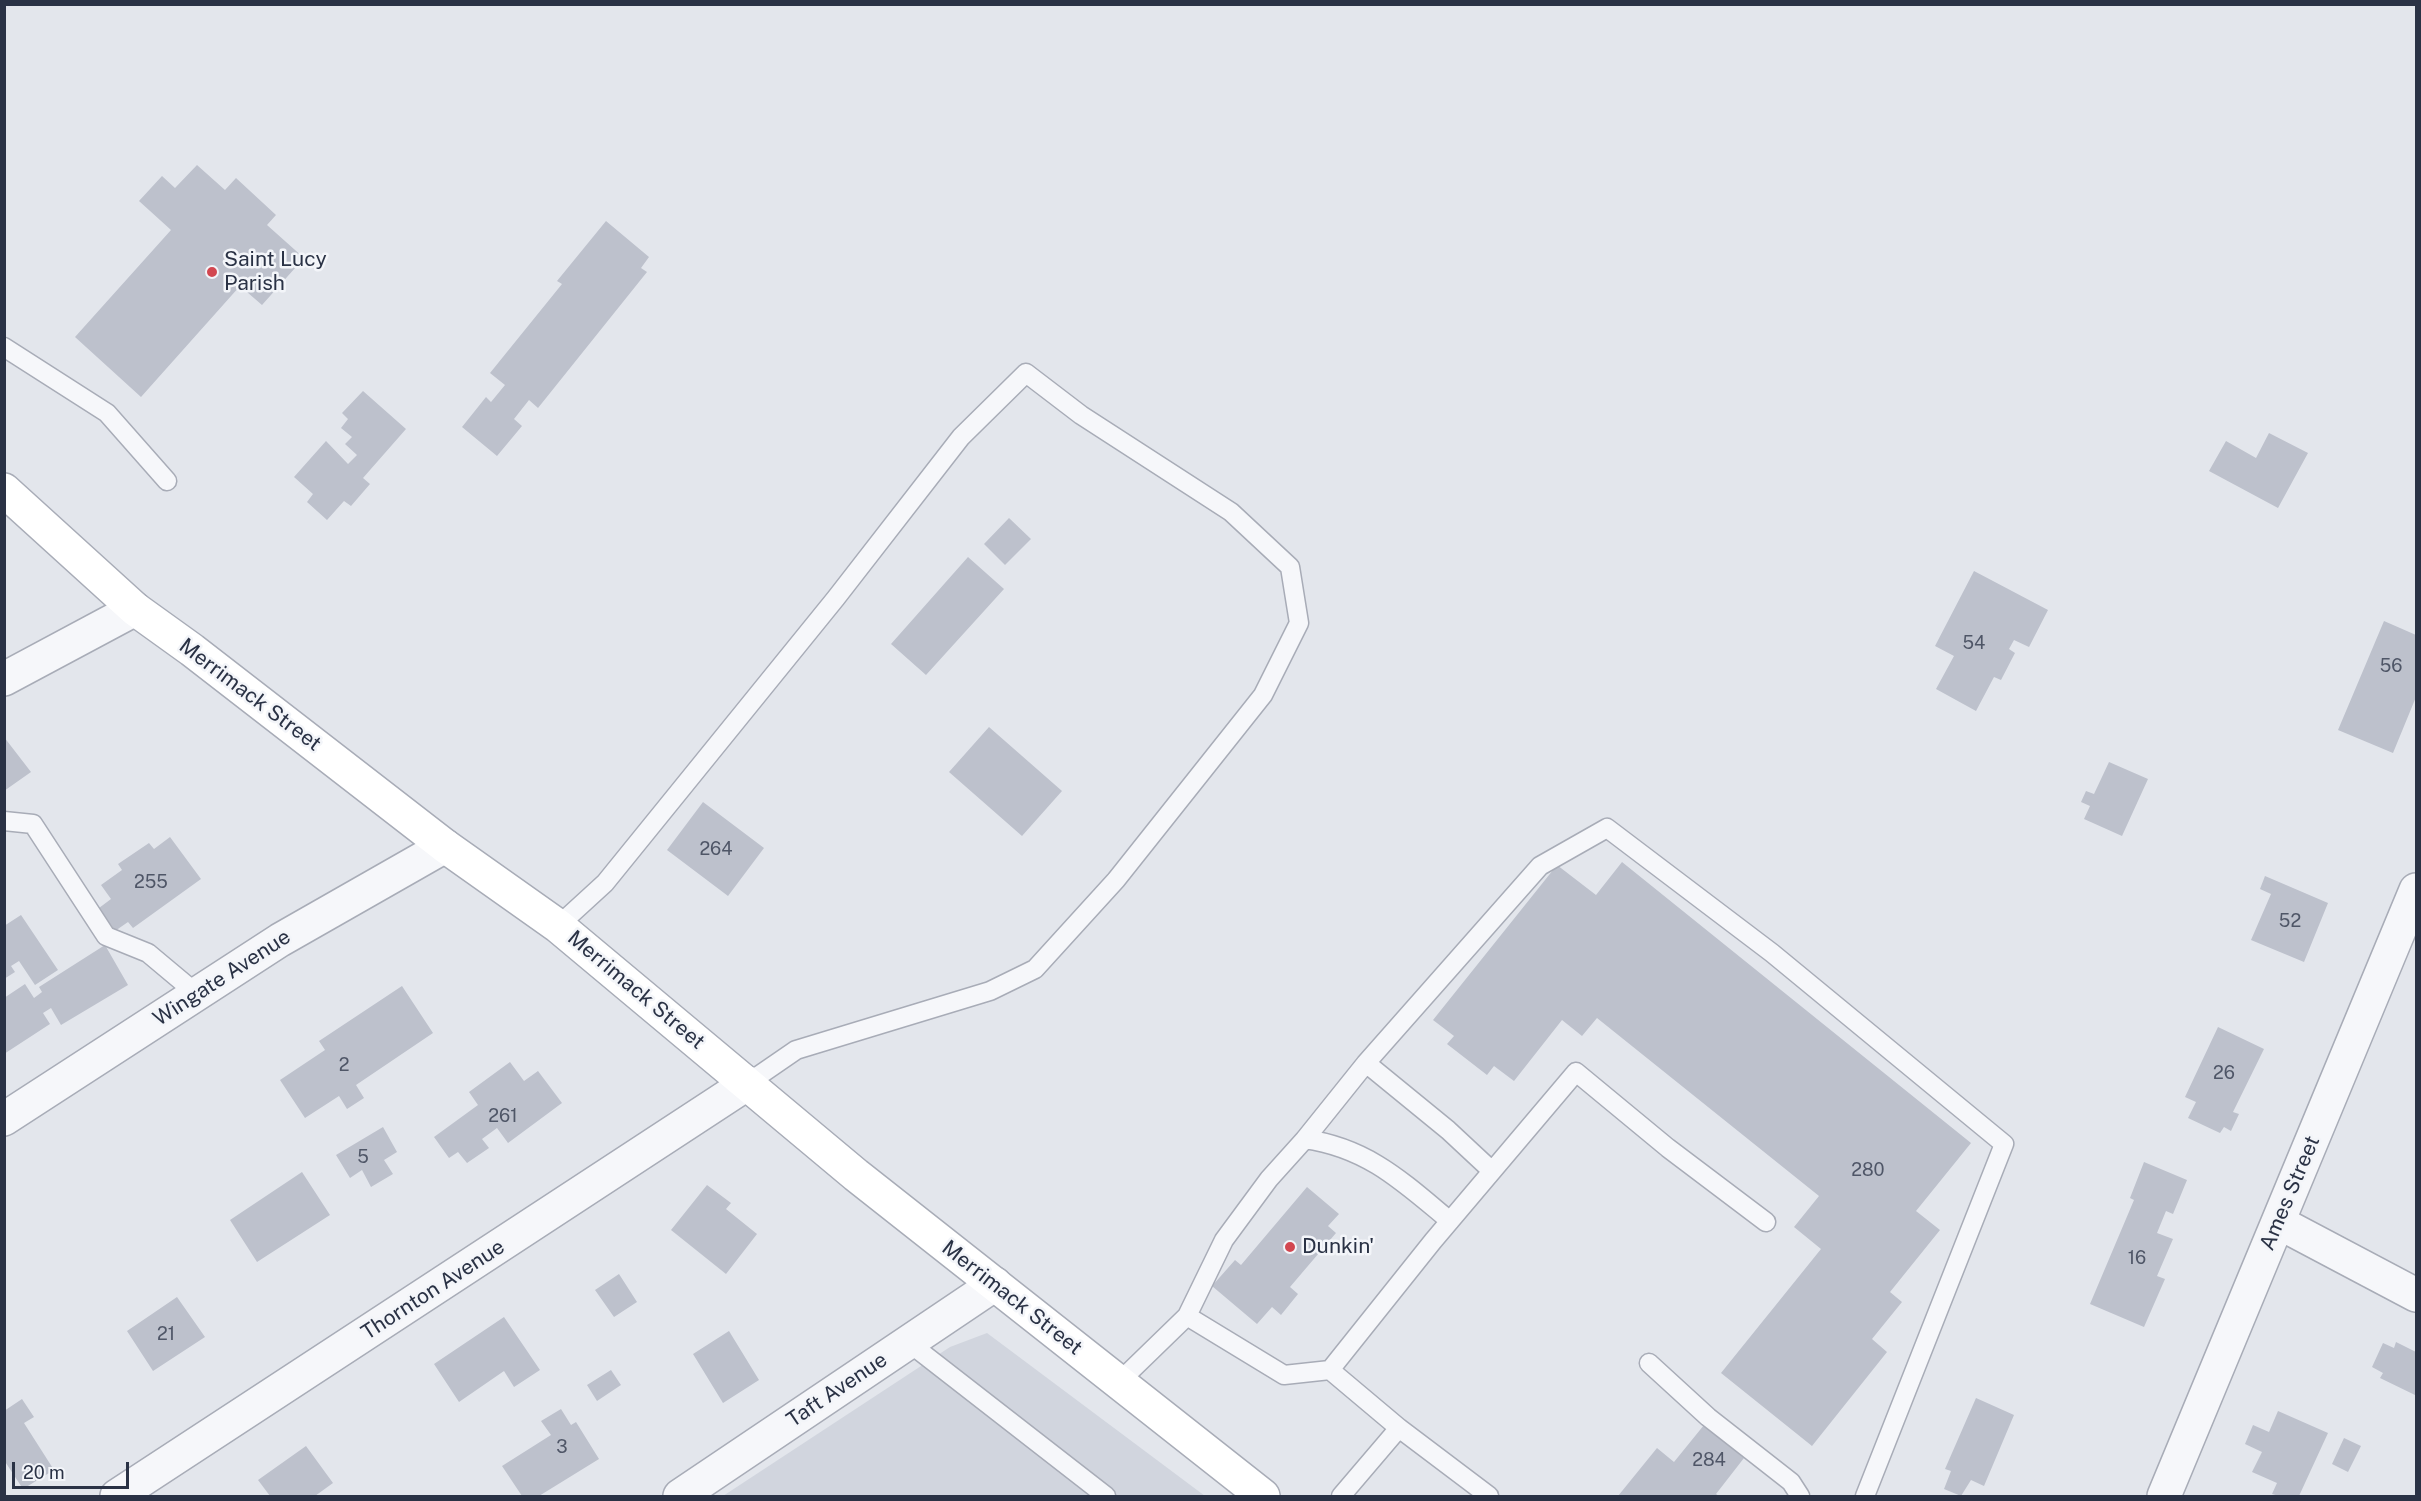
<!DOCTYPE html>
<html>
<head>
<meta charset="utf-8">
<style>
  body { margin:0 }
  #map { position:relative; width:2421px; height:1501px; overflow:hidden; background:#e3e6ec; font-family:"Public Sans",sans-serif }
  canvas { display:block }
  .frame { position:absolute; inset:0; border:6px solid #2a3245; pointer-events:none }
  .scale { position:absolute; left:12px; top:1462px; width:117px; height:27px; box-sizing:border-box; border:3px solid #2a3245; border-top:0; padding-left:8px; font-size:18px; line-height:21px; white-space:nowrap; color:#2a3245; -webkit-text-stroke:4px #f3f5f9; paint-order:stroke }
</style>
</head>
<body>
<div id="map">
<canvas width="2421" height="1501"></canvas>
<div class="frame"></div>
<div class="scale">20 m</div>
</div>
<script>
const ctx = document.querySelector('canvas').getContext('2d');
ctx.lineJoin = 'round';
function paint(path, color) { ctx.fillStyle = color; ctx.fill(path, 'evenodd'); }
function strokePath(path, color, width, dash) { ctx.strokeStyle = color; ctx.lineWidth = width; ctx.lineCap = dash ? 'butt' : 'round'; ctx.setLineDash(dash || []); ctx.stroke(path); }
function drawText(font, color, halo, rows, align = 'center') {
  ctx.font = font + ' "Public Sans",sans-serif'; ctx.lineWidth = 5; ctx.setLineDash([]); ctx.textBaseline = 'middle'; ctx.strokeStyle = halo; ctx.fillStyle = color; for (const [text, x, y, turn = 0] of rows) {
    ctx.save(); ctx.translate(x, y); ctx.rotate((+turn || 0) * Math.PI / 180); ctx.textAlign = isNaN(turn) ? turn : align; if (halo) ctx.strokeText(text, 0, 0); ctx.fillText(text, 0, 0); ctx.restore();
  }
}
paint(new Path2D(`
  M987,1333L1205,1496H723L950,1347Z`), '#d1d5de');
paint(new Path2D(`
  M197,165L225,190L236,178L276,215L267,225L304,258L262,305L240,286L141,397L75,337L171,230L139,201L162,176L175,188Z
  M606,221L649,257L641,268L647,272L538,408L529,400L514,419L522,426L497,456L462,427L486,397L491,402L505,385L490,373L562,284L557,281Z
  M363,391L406,429L363,478L370,484L351,506L344,501L327,520L307,502L313,494L294,477L326,441L348,464L357,455L345,444L352,437L341,428L348,419L342,413Z
  M2269,433L2308,453L2278,508L2209,471L2226,441L2256,458Z
  M1009,518L1031,539L1005,565L984,544Z
  M968,557L1004,589L926,675L891,644Z
  M1974,571L2048,610L2029,647L2014,640L2009,649L2015,653L2001,680L1994,677L1976,711L1936,689L1954,656L1935,646Z
  M2384,621L2416,635V697L2393,753L2338,730Z
  M989,727L1062,791L1022,836L949,772Z
  M4,737L31,772L4,791Z
  M2109,762L2148,779L2122,836L2084,819L2090,806L2081,802L2086,791L2094,794Z
  M703,802L764,848L728,896L667,850Z
  M170,837L201,879L133,928L128,922L115,931L99,908L111,899L101,885L122,870L118,864L149,843L154,849Z
  M1622,862L1971,1143L1916,1211L1940,1230L1890,1292L1902,1302L1872,1339L1887,1352L1812,1446L1721,1373L1821,1249L1794,1227L1819,1196L1597,1018L1582,1036L1562,1020L1514,1081L1494,1066L1487,1075L1447,1044L1454,1036L1433,1020L1557,865L1596,895Z
  M2265,876L2328,903L2304,962L2251,940L2271,894L2260,889Z
  M21,915L58,970L35,985L19,961L11,966L15,972L4,979V926Z
  M105,945L128,985L61,1025L51,1008L43,1013L50,1024L4,1054V998L25,984L34,998L42,992L39,987Z
  M402,986L433,1033L356,1085L364,1098L347,1109L339,1096L305,1118L280,1080L325,1050L319,1041Z
  M2218,1027L2264,1049L2233,1112L2239,1114L2231,1131L2224,1127L2220,1133L2188,1118L2196,1102L2185,1097Z
  M510,1062L524,1081L538,1071L562,1103L508,1143L497,1128L482,1139L489,1148L467,1163L458,1152L449,1158L434,1137L478,1105L469,1092Z
  M383,1127L397,1152L384,1160L393,1174L371,1187L362,1170L350,1178L336,1155Z
  M2144,1162L2187,1180L2173,1214L2166,1211L2157,1233L2173,1239L2157,1276L2165,1279L2144,1327L2090,1304L2134,1200L2130,1198Z
  M302,1172L330,1215L257,1262L230,1220Z
  M707,1185L731,1203L726,1209L757,1234L726,1274L671,1230Z
  M1307,1187L1339,1214L1328,1226L1336,1233L1290,1287L1298,1294L1281,1315L1272,1307L1257,1324L1212,1286L1235,1260L1241,1265Z
  M619,1274L637,1302L614,1317L595,1290Z
  M177,1297L205,1337L153,1371L127,1331Z
  M504,1317L540,1370L514,1387L504,1371L459,1402L434,1364Z
  M729,1331L759,1380L723,1403L693,1354Z
  M2396,1342L2416,1352L2415,1395L2380,1378L2383,1373L2372,1367L2383,1343L2394,1348Z
  M611,1370L621,1385L597,1401L587,1385Z
  M1976,1398L2014,1415L1984,1486L1971,1480L1961,1496L1944,1489L1951,1471L1945,1469Z
  M22,1399L34,1417L24,1423L54,1470L23,1489L4,1460V1411Z
  M561,1409L571,1425L576,1422L599,1459L539,1496H522L502,1466L551,1435L541,1421Z
  M2278,1411L2328,1433L2299,1496H2279L2272,1494L2277,1483L2252,1472L2262,1452L2245,1444L2253,1425L2269,1432Z
  M1704,1425L1744,1458L1716,1494L1719,1496H1618L1657,1448L1674,1462Z
  M2344,1438L2361,1446L2348,1472L2332,1464Z
  M306,1446L333,1483L315,1496H270L258,1480Z`), '#bdc1cc');
const service = new Path2D(`
  M4,347L107,413L167,481
  M4,821L33,824L106,936L148,953L197,994
  M558,926L605,883L836,598L961,437L1026,373L1081,415L1231,512L1290,567L1299,623L1263,695L1116,880L1035,969L990,991L796,1050L748,1083
  M1366,1063L1448,1130L1492,1171
  M1305,1139L1366,1063L1540,866L1607,828L1772,953L2004,1144L1865,1496
  M1187,1316L1284,1375L1330,1370L1433,1241L1576,1072L1668,1148L1766,1222
  M908,1342L1106,1496
  M1649,1363L1708,1417L1791,1482L1800,1496
  M1330,1370L1399,1428
  M1119,1382L1187,1316L1224,1240L1269,1179L1305,1139C1368,1148 1403,1182 1450,1221
  M1341,1496L1399,1428L1489,1496`);
const minor = new Path2D(`
  M4,679L135,609
  M4,1119L280,940L445,846
  M2278,1222L2416,1295
  M117,1496L748,1083
  M680,1496L995,1284
  M2164,1496L2416,890`);
const secondary = new Path2D(`
  M4,490L135,609L192,650L445,846L558,926L856,1175L1263,1496`);
strokePath(service, '#a8acb7', 21);
strokePath(minor, '#a8acb7', 36);
strokePath(secondary, '#a8acb7', 36);
strokePath(service, '#f6f7fa', 18);
strokePath(minor, '#f6f7fa', 33);
strokePath(secondary, '#fff', 33);
for (const [x, y, r, color] of [
  [212,272,6,"#d24750"],
  [1290,1247,6,"#d24750"]
]) { const dot = new Path2D(); dot.arc(x, y, r, 0, 2 * Math.PI); ctx.fillStyle = color; ctx.fill(dot); strokePath(dot, '#f3f5f9', 2); }
drawText('18px', '#4f5667', null, [
  ["54",1974,643],
  ["56",2391,666],
  ["264",716,849],
  ["255",151,882],
  ["52",2290,921],
  ["2",344,1065],
  ["26",2224,1073],
  ["261",503,1116],
  ["5",363,1157],
  ["280",1868,1170],
  ["16",2137,1258],
  ["21",166,1334],
  ["3",562,1447],
  ["284",1709,1460]
]);
drawText('21px', '#2a3245', '#f3f5f9', [
  ["Saint Lucy",224,260],
  ["Parish",224,284],
  ["Dunkin'",1302,1247]
], 'left');
drawText('21px', '#2a3245', '#f3f5f9', [
  ["Merrimack Street",250,695,37],
  ["Wingate Avenue",222,978,-33],
  ["Merrimack Street",636,990,40],
  ["Ames Street",2290,1193,-67],
  ["Thornton Avenue",433,1290,-33],
  ["Merrimack Street",1012,1298,38],
  ["Taft Avenue",837,1390,-34]
]);
</script>
</body>
</html>
